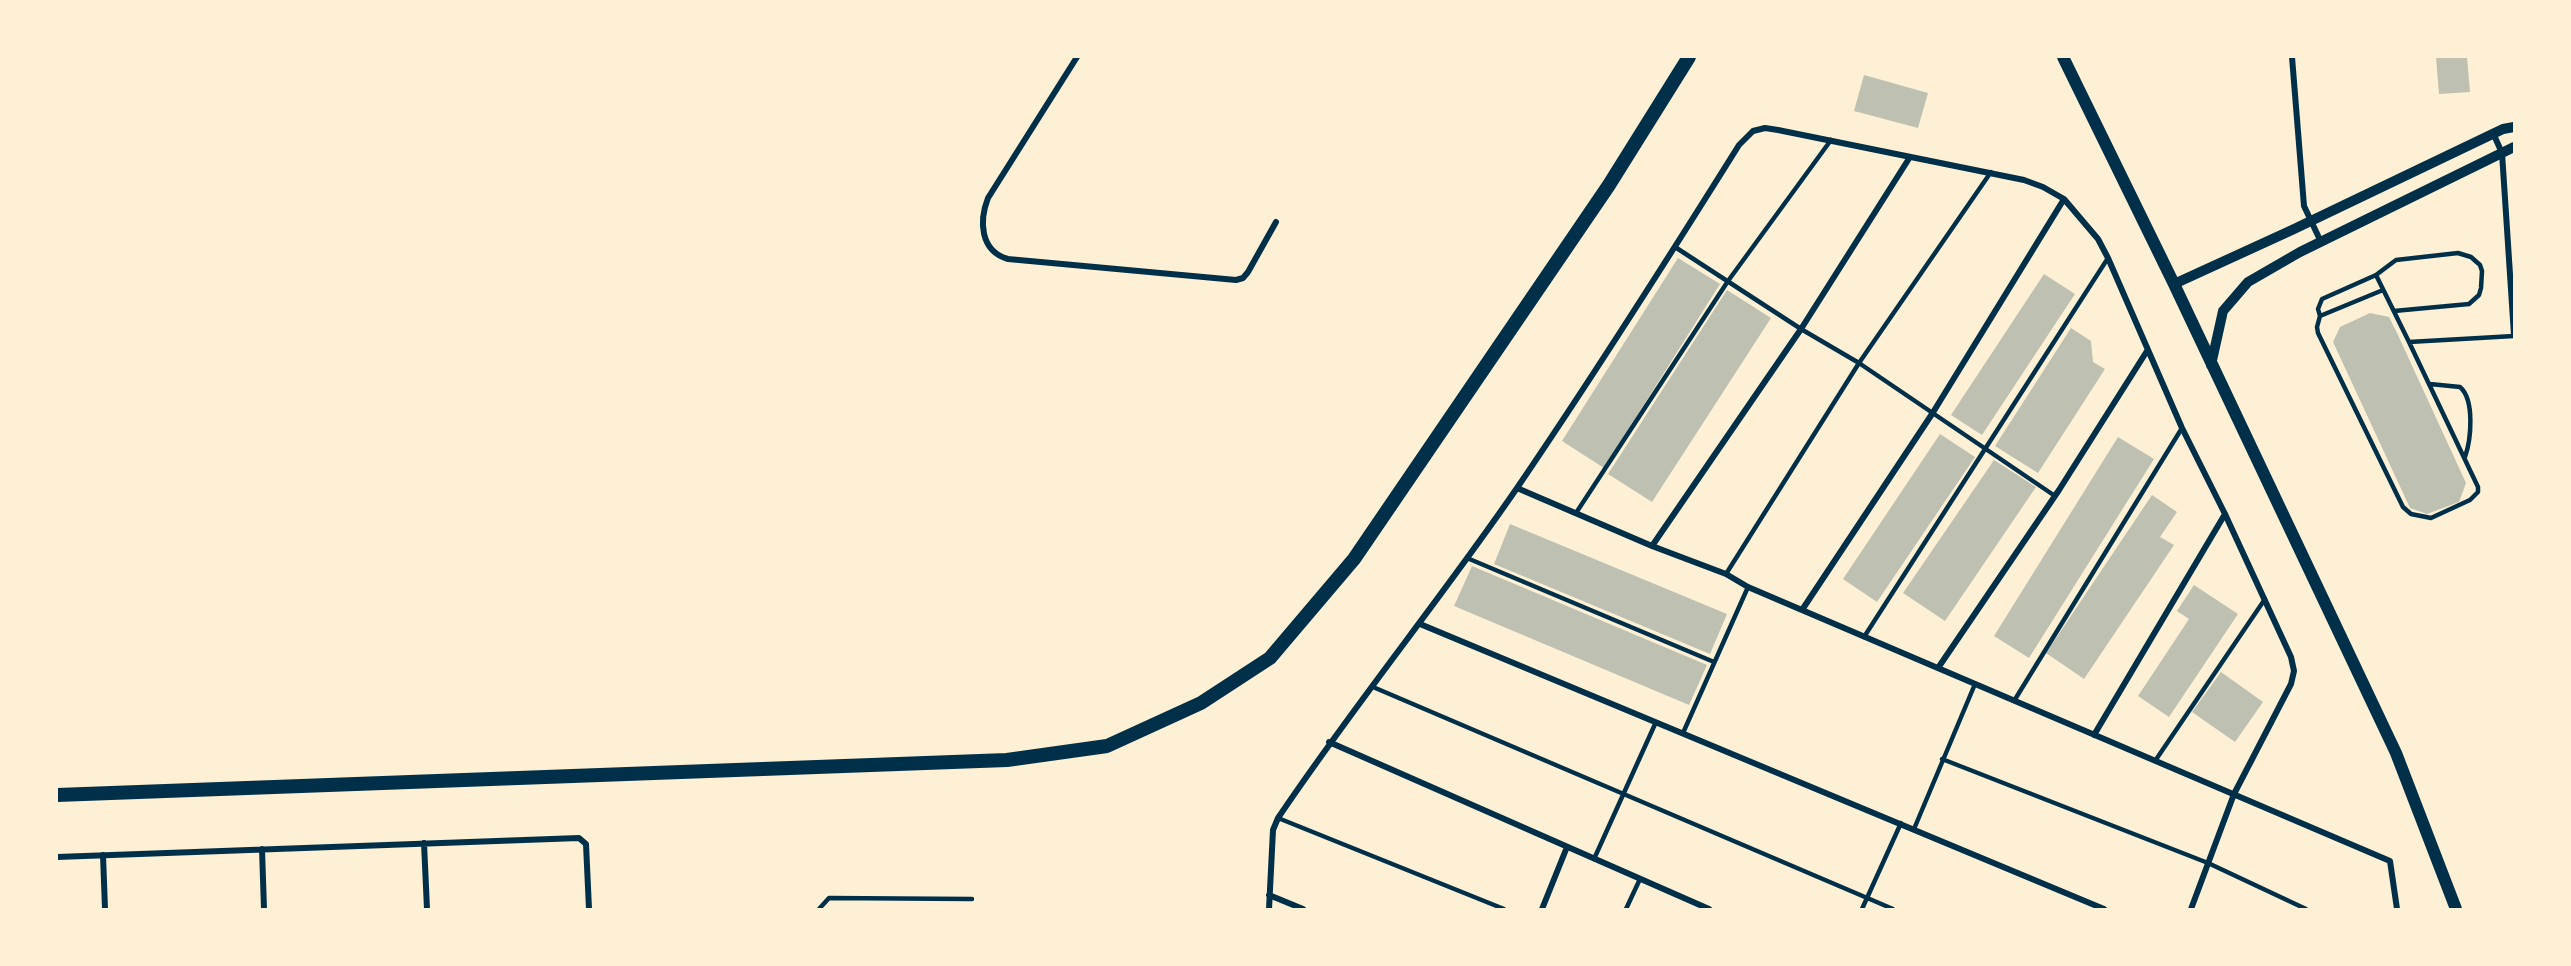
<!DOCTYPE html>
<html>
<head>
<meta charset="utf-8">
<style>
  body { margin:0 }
  #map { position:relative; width:2571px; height:966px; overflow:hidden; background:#fdf0d5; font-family:"Golos Text",sans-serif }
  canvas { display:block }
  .frame { position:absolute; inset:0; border:58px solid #fdf0d5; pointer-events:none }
</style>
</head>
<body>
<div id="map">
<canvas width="2571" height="966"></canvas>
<div class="frame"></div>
</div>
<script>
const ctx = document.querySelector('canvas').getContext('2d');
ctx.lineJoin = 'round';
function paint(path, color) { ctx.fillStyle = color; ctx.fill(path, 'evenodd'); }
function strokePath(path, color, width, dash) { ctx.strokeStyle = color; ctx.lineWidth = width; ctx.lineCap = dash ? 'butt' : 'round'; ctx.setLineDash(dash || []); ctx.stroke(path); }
paint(new Path2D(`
  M2436,57H2467L2470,92L2439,94Z
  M1864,75L1928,93L1918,128L1854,111Z
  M1678,258L1720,284L1604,468L1562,441Z
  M2044,274L2075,294L1982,435L1951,415Z
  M1727,290L1771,318L1652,502L1608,474Z
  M2370,313L2389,317L2397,333L2466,483L2459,502L2427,514L2410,508L2333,342L2340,327Z
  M2071,328L2091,341L2093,362L2105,369L2038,473L1995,446Z
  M1940,434L1975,457L1877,602L1843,579Z
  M2118,437L2154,459L2029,658L1994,636Z
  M1994,460L2036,487L1945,621L1903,593Z
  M2152,495L2177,512L2160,537L2174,545L2084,679L2046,653Z
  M1510,524L1727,614L1710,654L1494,564Z
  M1472,566L1707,665L1689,705L1454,606Z
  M2194,585L2238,614L2169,717L2138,696L2189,619L2177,611Z
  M2221,672L2263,702L2235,742L2192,712Z`), '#bec0b2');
strokePath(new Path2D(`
  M1675,247L1801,329L1859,363L2055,496
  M2376,275L2322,299L2318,309L2320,316L2383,290
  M2394,311L2469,304L2479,295L2481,288L2482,271L2480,265L2471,257L2458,253L2396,260L2376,275L2409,342L2514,336
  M2320,316L2317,327L2318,333L2403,507L2411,514L2431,518L2470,500L2478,492V487L2409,342
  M2430,384L2460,387C2475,400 2471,440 2465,457
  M1576,513L1728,281L1831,140
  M1467,558L1714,662
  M1726,574L1859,363L1991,172
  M1864,637L2108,258
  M1373,687L1893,909
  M2014,701L2182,428
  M1683,733L1748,587
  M1942,759L2208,863L2306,909
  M2155,761L2265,599
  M1278,818L1504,909
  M1914,829L1975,684
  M1594,859L1656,722
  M819,909L829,898L972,899
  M1626,909L1640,879
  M1862,909L1901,823`), '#003049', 4.5);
strokePath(new Path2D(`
  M1077,57L988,198C979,221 980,251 1008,259L1236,280L1243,278L1248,272L1276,222
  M2292,57L2304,206L2321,242
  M2493,133L2502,153L2514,335
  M1517,488L1652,546L1726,574L1748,587L2390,861L2397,909
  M1652,546L1801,329L1910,157
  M1802,610L1932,414L2064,199
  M1420,624L2104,909
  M1938,668L2059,490L2147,351
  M2094,735L2225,514
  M1329,742L1709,909
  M424,843L427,909
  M262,849L264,909
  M103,855L105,909
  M57,857L579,838L586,844L589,909
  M1269,895L1303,909
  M1269,909L1273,830L1278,818C1354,705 1440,600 1517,488C1594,375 1667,260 1739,145L1753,131L1765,128L1778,130L2024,180L2043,187L2064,199L2098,239L2108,258L2182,428L2225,514L2291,657L2294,671L2291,684L2234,794L2191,909
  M1542,909L1567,847`), '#003049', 6);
strokePath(new Path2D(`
  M2174,284L2292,230L2503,129L2514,127
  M2211,365L2223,311L2248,282L2300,252L2514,147`), '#003049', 10);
strokePath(new Path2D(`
  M2063,57L2174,284L2396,753L2456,909`), '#003049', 12);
strokePath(new Path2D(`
  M57,795L1007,760L1107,746L1201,703L1270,658L1354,559L1609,185L1689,57`), '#003049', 14);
</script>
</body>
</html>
